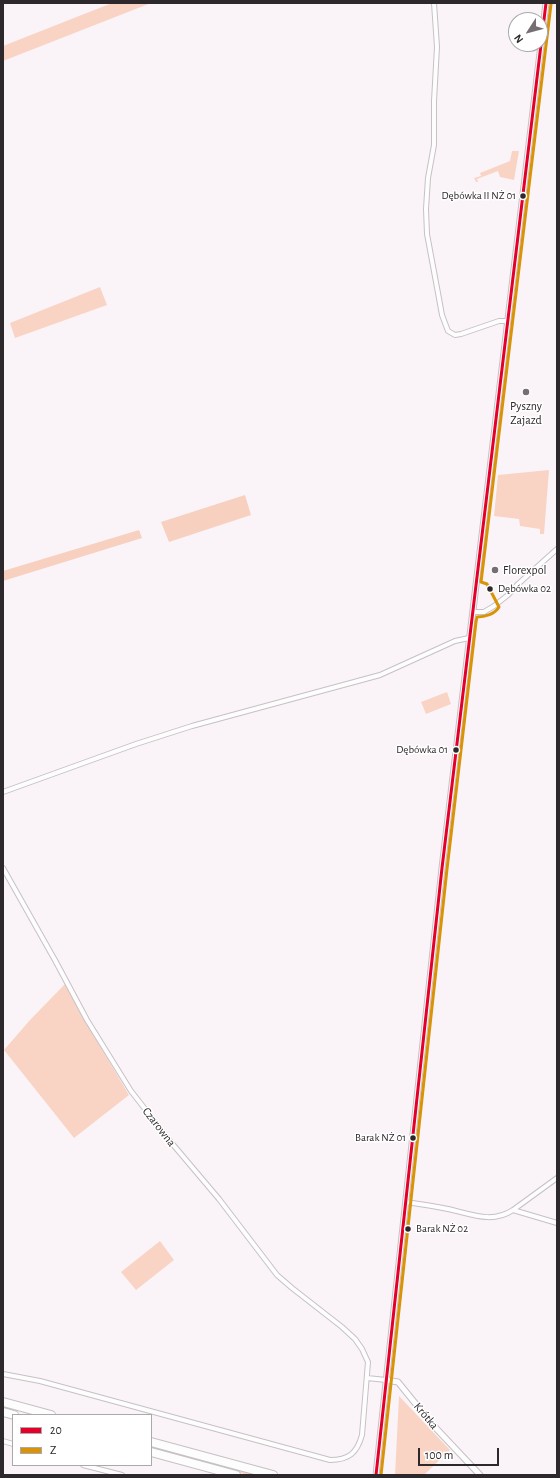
<!DOCTYPE html>
<html>
<head>
<meta charset="utf-8">
<style>
  body { margin:0 }
  #map { position:relative; width:560px; height:1478px; overflow:hidden; background:#faf4f8; font-family:"Alegreya Sans",sans-serif }
  canvas { display:block }
  .frame { position:absolute; inset:0; border:4px solid #2d282b; pointer-events:none }
  .legend { position:absolute; left:12px; top:1414px; width:140px; height:52px; box-sizing:border-box; background:#fff; border:1px solid #aba9aa; margin:0; padding:5px 7px; list-style:none; font-size:12px; color:#2d282b }
  .legend li { display:flex; align-items:center; gap:8px; height:20px }
  .legend b { width:20px; border:1px solid #aba9aa }
  .north { position:absolute; left:508px; top:12px; width:40px; height:40px; box-sizing:border-box; background:#fff; border:1px solid #aba9aa; border-radius:50%; rotate:234deg; font-size:11px; font-weight:700; line-height:16px; text-align:center; color:#2d282b }
  .north::after { content:''; display:block; margin:auto; width:14px; height:18px; background:#756f73; clip-path:polygon(50% 0,100% 100%,50% 72%,0 100%) }
  .scale { position:absolute; left:418px; top:1448px; width:81px; height:18px; box-sizing:border-box; border:2px solid #2d282b; border-top:0; padding-left:5px; font-size:12px; line-height:14px; white-space:nowrap; color:#2d282b; -webkit-text-stroke:3px #fff; paint-order:stroke }
</style>
</head>
<body>
<div id="map">
<canvas width="560" height="1478"></canvas>
<div class="frame"></div>
<ul class="legend">
<li><b style="height:5px;background:#e4002b"></b>20</li>
<li><b style="height:5px;background:#d99306"></b>Z</li>
</ul>
<div class="north">N</div>
<div class="scale">100 m</div>
</div>
<script>
const ctx = document.querySelector('canvas').getContext('2d');
ctx.lineJoin = 'round';
function paint(path, color) { ctx.fillStyle = color; ctx.fill(path, 'evenodd'); }
function strokePath(path, color, width, dash) { ctx.strokeStyle = color; ctx.lineWidth = width; ctx.lineCap = dash ? 'butt' : 'round'; ctx.setLineDash(dash || []); ctx.stroke(path); }
function drawText(font, color, halo, rows, align = 'center') {
  ctx.font = font + ' "Alegreya Sans",sans-serif'; ctx.lineWidth = 3; ctx.setLineDash([]); ctx.textBaseline = 'middle'; ctx.strokeStyle = halo; ctx.fillStyle = color; for (const [text, x, y, turn = 0] of rows) {
    ctx.save(); ctx.translate(x, y); ctx.rotate((+turn || 0) * Math.PI / 180); ctx.textAlign = isNaN(turn) ? turn : align; if (halo) ctx.strokeText(text, 0, 0); ctx.fillText(text, 0, 0); ctx.restore();
  }
}
paint(new Path2D(`
  M112,3H151L3,61V46Z
  M512,151H519L514,180L500,177L498,171L477,179L478,182H476L474,178L481,176L480,173L510,161Z
  M100,287L107,305L15,338L10,323Z
  M549,470L544,534H540V529L520,526L519,519L494,516L498,475Z
  M447,692L451,704L426,714L421,702Z
  M65,984L79,1011L129,1095L74,1138L4,1050L30,1020Z
  M160,1241L174,1260L136,1290L121,1272Z
  M399,1396L450,1450L424,1475H395Z
  M151,1446L261,1475H248L151,1449Z`), '#f9d4c5');
paint(new Path2D(`
  M245,495L251,515L169,542L161,522Z
  M139,530L142,538L3,581V571Z`), '#f7d0c0');
const minor = new Path2D(`
  M434,3L437,47L434,101V145L428,178L426,209L427,234L438,293L442,315L448,331L455,335L461,334L499,321H508
  M473,612H484L494,606L508,595L517,585L557,549
  M3,792L136,744L192,726L380,675L455,641L469,638
  M3,868L56,962L87,1020L131,1091L170,1141L219,1199L277,1275L292,1288L342,1327L355,1339L362,1349L368,1362L362,1435C357,1453 349,1460 330,1460L40,1381L3,1374
  M406,1202C420,1204 434,1206 448,1209C471,1214 492,1224 513,1210L557,1178
  M513,1210L557,1223
  M367,1378L386,1380
  M3,1441L13,1444
  M83,1465L122,1475`);
const tertiary = new Path2D(`
  M386,1380L398,1382L432,1424L480,1475
  M376,1475L442,868L546,3`);
const motorway = new Path2D(`
  M3,1402L51,1415
  M3,1412L14,1415
  M151,1442L273,1475
  M151,1452L236,1475`);
strokePath(minor, '#c6c1c5', 6);
strokePath(tertiary, '#c6c1c5', 7);
strokePath(motorway, '#c6c1c5', 10);
strokePath(minor, '#fefdfe', 4);
strokePath(tertiary, '#fefdfe', 5);
strokePath(motorway, '#fefdfe', 8);
strokePath(new Path2D(`
  M376,1475L442,868L546,3`), '#e4002b', 3);
strokePath(new Path2D(`
  M381,1475L447,869L476,622L477,617C485,617 495,614 499,607L487,584L481,582L551,4`), '#d99306', 3);
for (const [x, y, r, color] of [
  [523,196,3.5,"#2d282b"],
  [526,392,4,"#756f73"],
  [495,570,4,"#756f73"],
  [490,589,3.5,"#2d282b"],
  [456,750,3.5,"#2d282b"],
  [413,1138,3.5,"#2d282b"],
  [408,1229,3.5,"#2d282b"]
]) { const dot = new Path2D(); dot.arc(x, y, r, 0, 2 * Math.PI); ctx.fillStyle = color; ctx.fill(dot); strokePath(dot, '#fff', 1.5); }
drawText('11px', '#2d282b', '#fff', [
  ["Dębówka II NŻ 01",516,196],
  ["Dębówka 02",498,589,"left"],
  ["Dębówka 01",448,750],
  ["Barak NŻ 01",406,1138],
  ["Barak NŻ 02",416,1229,"left"]
], 'right');
drawText('12px', '#2d282b', '#fff', [
  ["Pyszny",526,406],
  ["Zajazd",526,420],
  ["Florexpol",503,570,"left"]
]);
drawText('12px', '#2d282b', '#fff', [
  ["Czarowna",159,1127,52],
  ["Krótka",426,1416,50]
]);
</script>
</body>
</html>
